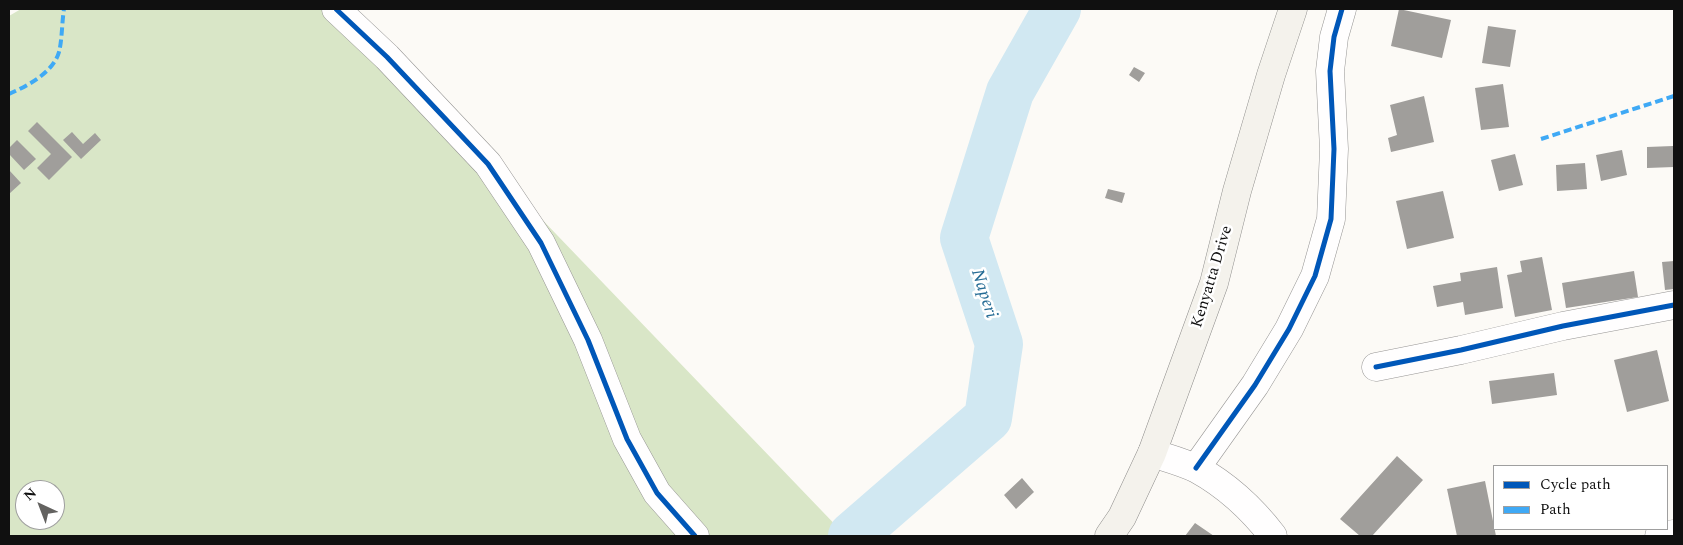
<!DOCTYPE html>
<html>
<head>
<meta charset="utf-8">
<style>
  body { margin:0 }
  #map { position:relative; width:1683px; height:545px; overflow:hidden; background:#fcfaf6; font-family:Spectral,serif }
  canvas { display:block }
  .frame { position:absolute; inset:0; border:10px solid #101010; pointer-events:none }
  .legend { position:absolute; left:1493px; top:465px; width:175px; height:65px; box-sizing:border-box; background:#fff; border:1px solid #9f9f9f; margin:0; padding:6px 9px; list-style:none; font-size:15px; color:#101010 }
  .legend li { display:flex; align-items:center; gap:10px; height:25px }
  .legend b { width:25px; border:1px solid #9f9f9f }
  .north { position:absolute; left:15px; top:480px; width:50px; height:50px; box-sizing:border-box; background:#fff; border:1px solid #9f9f9f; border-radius:50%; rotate:317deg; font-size:14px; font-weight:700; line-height:20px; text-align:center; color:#101010 }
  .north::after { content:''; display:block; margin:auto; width:18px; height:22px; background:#636260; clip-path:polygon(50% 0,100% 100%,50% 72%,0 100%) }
</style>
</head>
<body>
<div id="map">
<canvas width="1683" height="545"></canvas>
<div class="frame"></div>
<ul class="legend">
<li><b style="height:6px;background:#0057b8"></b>Cycle path</li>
<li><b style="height:6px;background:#3fa9f5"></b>Path</li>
</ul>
<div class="north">N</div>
</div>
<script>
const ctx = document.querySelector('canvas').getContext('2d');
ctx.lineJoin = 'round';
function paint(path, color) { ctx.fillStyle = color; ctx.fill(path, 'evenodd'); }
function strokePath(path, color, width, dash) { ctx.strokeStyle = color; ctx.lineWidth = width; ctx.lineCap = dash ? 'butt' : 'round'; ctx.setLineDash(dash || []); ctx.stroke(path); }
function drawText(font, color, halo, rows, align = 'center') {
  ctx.font = font + ' Spectral,serif'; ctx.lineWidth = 5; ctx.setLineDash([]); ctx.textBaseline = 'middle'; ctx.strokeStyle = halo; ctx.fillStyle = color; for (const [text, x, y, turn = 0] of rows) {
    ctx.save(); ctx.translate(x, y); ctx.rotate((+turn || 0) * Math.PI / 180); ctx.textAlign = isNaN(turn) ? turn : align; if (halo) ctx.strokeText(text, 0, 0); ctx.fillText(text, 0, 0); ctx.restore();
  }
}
paint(new Path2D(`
  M21,9H340L846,536H9V16ZM25,490H55V520H25Z`), '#d9e6c7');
strokePath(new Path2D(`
  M852,536L988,418L999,344L964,238L1010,92L1057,9`), '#d1e8f2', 48);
paint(new Path2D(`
  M1399,9L1451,20L1442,58L1391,46Z
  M1488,26L1516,30L1510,67L1482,63Z
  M1134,67L1145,73L1139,82L1129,75Z
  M1503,84L1509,127L1481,130L1475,88Z
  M1424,96L1434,142L1391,152L1388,138L1397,135L1390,105Z
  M37,122L72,157L49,180L37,168L51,154L28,131Z
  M72,132L83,144L95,133L101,140L81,159L63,140Z
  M17,140L36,159L24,170L9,154V148Z
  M1673,146L1674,167L1647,168V147Z
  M1622,150L1627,175L1601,181L1596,155Z
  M1515,154L1523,185L1499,191L1491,160Z
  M1585,163L1587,189L1557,191L1556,165Z
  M9,170L21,183L9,194Z
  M1108,189L1125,193L1122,203L1105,198Z
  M1443,191L1454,238L1407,249L1396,201Z
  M1542,257L1552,310L1515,317L1507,275L1522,272L1520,261Z
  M1674,261V289L1665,290L1662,262Z
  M1497,267L1503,308L1465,315L1463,302L1437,307L1433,286L1461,281L1460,273Z
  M1634,271L1638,297L1566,308L1562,283Z
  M1657,350L1669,401L1627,412L1614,360Z
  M1554,373L1557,395L1492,404L1489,381Z
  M1397,456L1423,480L1372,536H1360L1340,519Z
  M1022,478L1034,492L1016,509L1004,495Z
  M1485,481L1496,536H1457L1447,489Z
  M1195,523L1214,536H1185Z`), '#a09e9b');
const street = new Path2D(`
  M336,9L387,57L488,164L541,243L588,340L627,439L657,493L695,536
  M1376,367L1461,350L1563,326L1674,305
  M1152,453C1167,458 1183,462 1197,469C1226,485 1253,510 1273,536
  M1196,468L1255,385L1289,329L1315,276L1331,219L1334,149L1330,71L1334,37L1342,9
  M1659,536L1674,534`);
const secondary = new Path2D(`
  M1109,536L1122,517L1152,453L1214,283L1237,191L1271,75L1293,9`);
strokePath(street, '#969594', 29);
strokePath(secondary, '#8d8c8a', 29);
strokePath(street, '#fffefe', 28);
strokePath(secondary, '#f4f2ec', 28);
strokePath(new Path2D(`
  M9,94C27,86 53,73 59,52C62,41 62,21 64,9
  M1541,139L1674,96`), '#3fa9f5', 4, [8, 4]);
strokePath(new Path2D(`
  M336,9L387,57L488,164L541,243L588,340L627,439L657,493L695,536
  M1376,367L1461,350L1563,326L1674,305
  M1196,468L1255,385L1289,329L1315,276L1331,219L1334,149L1330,71L1334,37L1342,9`), '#0057b8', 5);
drawText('16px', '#101010', '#fff', [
  ["Kenyatta Drive",1213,277,-73]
]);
drawText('italic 18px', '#266c95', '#fff', [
  ["Naperi",983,294,72]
]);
</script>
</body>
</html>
